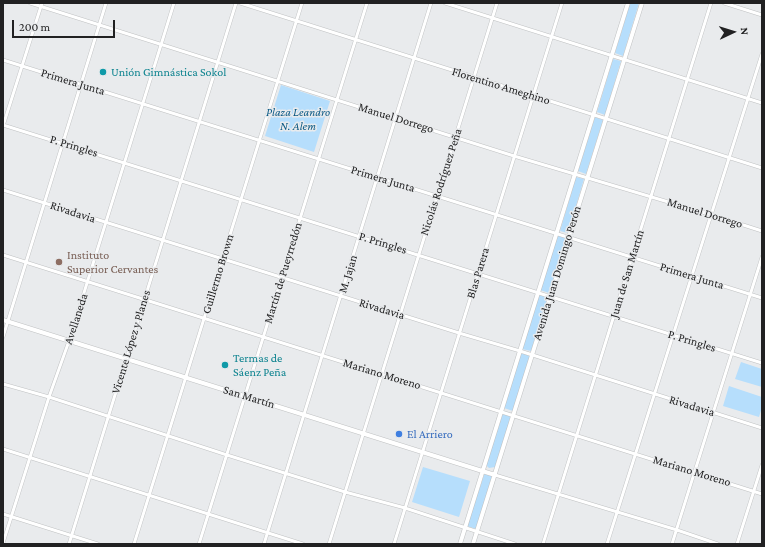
<!DOCTYPE html>
<html>
<head>
<meta charset="utf-8">
<style>
  body { margin:0 }
  #map { position:relative; width:765px; height:547px; overflow:hidden; background:#e9ebed; font-family:"Crimson Pro",serif }
  canvas { display:block }
  .frame { position:absolute; inset:0; border:4px solid #212122; pointer-events:none }
  .north { position:absolute; left:713px; top:12px; width:40px; height:40px; -webkit-text-stroke:3px #e9ebed; paint-order:stroke; rotate:86deg; font-size:11px; font-weight:700; line-height:16px; text-align:center; color:#212122 }
  .north::after { content:''; display:block; margin:auto; width:14px; height:18px; background:#212122; clip-path:polygon(50% 0,100% 100%,50% 72%,0 100%) }
  .scale { position:absolute; left:12px; top:20px; width:103px; height:18px; box-sizing:border-box; border:2px solid #212122; border-top:0; padding-left:5px; font-size:12px; line-height:14px; white-space:nowrap; color:#212122; -webkit-text-stroke:3px #e9ebed; paint-order:stroke }
</style>
</head>
<body>
<div id="map">
<canvas width="765" height="547"></canvas>
<div class="frame"></div>
<div class="north">N</div>
<div class="scale">200 m</div>
</div>
<script>
const ctx = document.querySelector('canvas').getContext('2d');
ctx.lineJoin = 'round';
function paint(path, color) { ctx.fillStyle = color; ctx.fill(path, 'evenodd'); }
function strokePath(path, color, width, dash) { ctx.strokeStyle = color; ctx.lineWidth = width; ctx.lineCap = dash ? 'butt' : 'round'; ctx.setLineDash(dash || []); ctx.stroke(path); }
function drawText(font, color, halo, rows, align = 'center') {
  ctx.font = font + ' "Crimson Pro",serif'; ctx.lineWidth = 3; ctx.setLineDash([]); ctx.textBaseline = 'middle'; ctx.strokeStyle = halo; ctx.fillStyle = color; for (const [text, x, y, turn = 0] of rows) {
    ctx.save(); ctx.translate(x, y); ctx.rotate((+turn || 0) * Math.PI / 180); ctx.textAlign = isNaN(turn) ? turn : align; if (halo) ctx.strokeText(text, 0, 0); ctx.fillText(text, 0, 0); ctx.restore();
  }
}
paint(new Path2D(`
  M630,3H639L623,56L615,53Z
  M613,59L621,61L605,115L597,112Z
  M281,85L330,101L314,152L265,136Z
  M595,117L603,120L586,174L578,171Z
  M576,177L584,179L568,233L560,231Z
  M558,235L566,238L549,293L540,290Z
  M539,294L548,297L531,351L522,349Z
  M521,353L530,356L513,411L504,408Z
  M741,362L762,369V387L735,379Z
  M729,386L762,397V407L759,417L723,406Z
  M503,413L511,416L495,467L489,468L486,465Z
  M423,467L470,481L459,517L412,502Z
  M486,473L492,475L491,480L476,529L467,526L484,475Z`), '#b6defc');
const minor = new Path2D(`
  M30,3L514,156L712,215L762,231
  M240,3L762,168
  M445,3L762,103
  M724,3L762,15
  M3,60L762,298
  M3,125L762,363
  M3,126L42,3
  M3,190L459,333L520,351L762,428
  M3,255L762,494
  M3,337L106,3
  M3,384L49,397L227,455L345,492L405,508L515,544
  M3,449L303,544
  M495,475L677,530L718,544
  M3,514L98,544
  M3,543L49,397L69,341L174,3
  M69,544L236,3
  M134,544L302,3
  M199,544L367,3
  M264,544L431,3
  M329,544L497,3
  M394,544L562,3
  M543,544L711,3
  M607,544L762,54
  M672,544L762,257
  M737,544L762,465`);
const secondary = new Path2D(`
  M3,320L495,475
  M460,544L628,3
  M473,544L642,3`);
strokePath(minor, '#c0c2c3', 4);
strokePath(secondary, '#c0c2c3', 5);
strokePath(minor, '#fff', 3);
strokePath(secondary, '#fff', 4);
for (const [x, y, r, color] of [
  [103,72,4,"#0f9aa8"],
  [59,262,4,"#8d6e63"],
  [225,365,4,"#0f9aa8"],
  [399,434,4,"#3f7fe0"]
]) { const dot = new Path2D(); dot.arc(x, y, r, 0, 2 * Math.PI); ctx.fillStyle = color; ctx.fill(dot); strokePath(dot, '#e9ebed', 1.5); }
drawText('12px', '#0d838f', '#e9ebed', [
  ["Unión Gimnástica Sokol",111,72],
  ["Termas de",233,358],
  ["Sáenz Peña",233,372]
], 'left');
drawText('12px', '#212122', '#e9ebed', [
  ["Primera Junta",73,82,17],
  ["Florentino Ameghino",501,86,17],
  ["Manuel Dorrego",396,118,17],
  ["P. Pringles",74,146,17],
  ["Primera Junta",383,179,17],
  ["Nicolás Rodríguez Peña",441,182,-72],
  ["Rivadavia",73,212,18],
  ["Manuel Dorrego",705,213,17],
  ["P. Pringles",383,243,17],
  ["Martín de Pueyrredón",283,273,-73],
  ["Blas Parera",478,273,-73],
  ["Avenida Juan Domingo Perón",557,273,-73],
  ["Guillermo Brown",218,274,-73],
  ["M. Jajan",348,274,-73],
  ["Juan de San Martín",627,274,-73],
  ["Primera Junta",692,276,17],
  ["Rivadavia",382,309,17],
  ["Avellaneda",76,319,-72],
  ["P. Pringles",692,341,17],
  ["Vicente López y Planes",131,342,-73],
  ["Mariano Moreno",382,374,17],
  ["San Martín",249,397,17],
  ["Rivadavia",692,406,17],
  ["Mariano Moreno",692,471,17]
]);
drawText('italic 12px', '#0c5a85', '#e9ebed', [
  ["Plaza Leandro",298,112],
  ["N. Alem",298,126]
]);
drawText('12px', '#785e54', '#e9ebed', [
  ["Instituto",67,255],
  ["Superior Cervantes",67,269]
], 'left');
drawText('12px', '#366cbe', '#e9ebed', [
  ["El Arriero",407,434]
], 'left');
</script>
</body>
</html>
